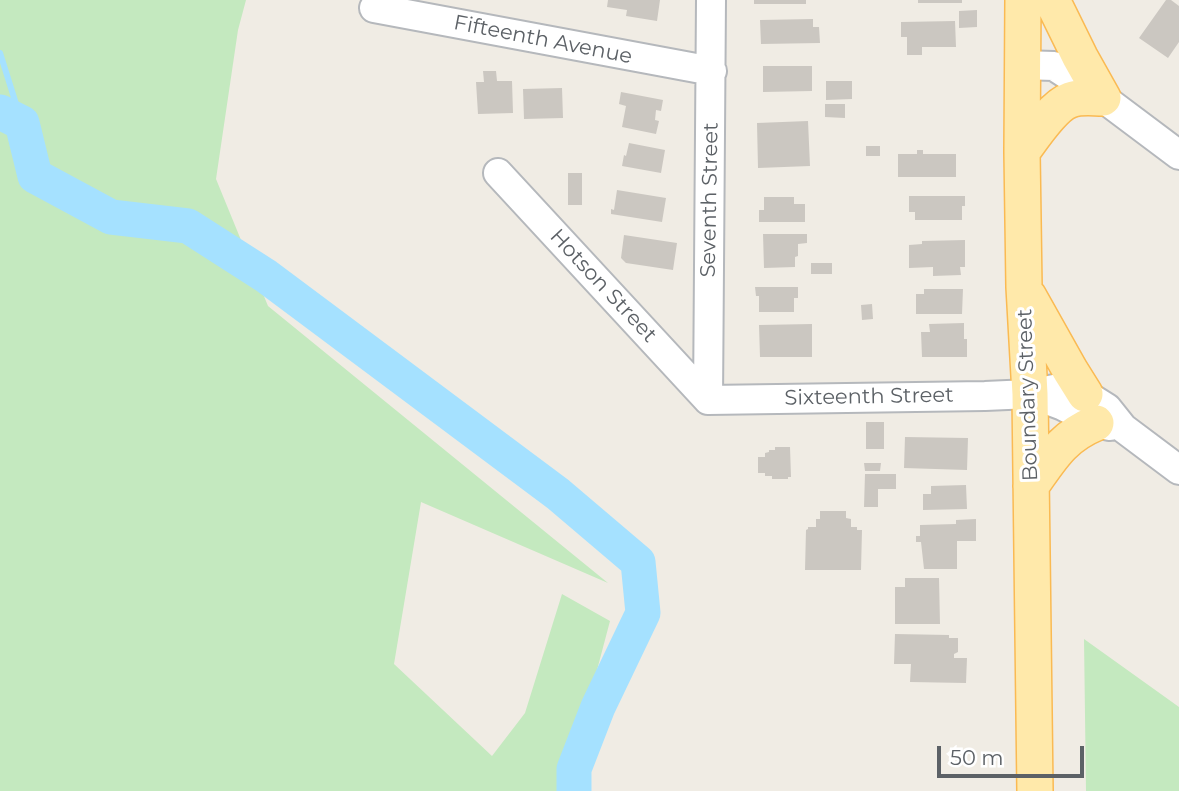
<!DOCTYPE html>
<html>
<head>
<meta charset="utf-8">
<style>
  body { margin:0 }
  #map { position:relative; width:1179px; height:791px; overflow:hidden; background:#f0ece4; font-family:Montserrat,sans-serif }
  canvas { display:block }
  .scale { position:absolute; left:937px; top:746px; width:147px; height:32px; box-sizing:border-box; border:4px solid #5c6166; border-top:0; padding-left:9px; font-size:21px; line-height:24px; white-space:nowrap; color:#5c6166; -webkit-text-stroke:5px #fff; paint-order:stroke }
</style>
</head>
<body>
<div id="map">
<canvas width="1179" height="791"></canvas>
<div class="scale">50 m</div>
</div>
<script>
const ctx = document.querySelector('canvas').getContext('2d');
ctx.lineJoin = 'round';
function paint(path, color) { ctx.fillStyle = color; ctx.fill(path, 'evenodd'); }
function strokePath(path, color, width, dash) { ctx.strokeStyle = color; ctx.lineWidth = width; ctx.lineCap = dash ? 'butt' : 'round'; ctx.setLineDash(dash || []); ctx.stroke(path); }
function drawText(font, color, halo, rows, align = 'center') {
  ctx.font = font + ' Montserrat,sans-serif'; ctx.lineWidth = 6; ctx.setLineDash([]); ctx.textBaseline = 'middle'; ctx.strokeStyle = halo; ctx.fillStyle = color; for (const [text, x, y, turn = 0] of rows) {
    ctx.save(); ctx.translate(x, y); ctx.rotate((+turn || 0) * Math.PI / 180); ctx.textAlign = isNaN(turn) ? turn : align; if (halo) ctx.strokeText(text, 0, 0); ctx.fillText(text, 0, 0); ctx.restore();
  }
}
paint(new Path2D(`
  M0,0H246L238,30L216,179L268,306L608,583L421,502L394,664L492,756L525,713L562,594L610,621L565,791H0Z
  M1084,639L1179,707V791H1086Z`), '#c4e9bf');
strokePath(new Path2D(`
  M0,53L22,123`), '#a5e1ff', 6);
strokePath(new Path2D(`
  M0,112L22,123L35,176L111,217L188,226L266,276L558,494L638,562L643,613L598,707L574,769V791`), '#a5e1ff', 35);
paint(new Path2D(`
  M608,0H660L657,21L626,16L627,10L607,7Z
  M754,0H806V4H754Z
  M918,0H962V3H918Z
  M1166,0H1171L1179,6V42L1168,58L1139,38Z
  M977,10V27L959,28V11Z
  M813,19V27H819L820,43L761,44L760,20Z
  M955,21L956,47H922V55H907V37H901V22Z
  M763,66H812V91L763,92Z
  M483,71H496L497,81H512L513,113L478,114L476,82H484Z
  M826,81H852V99L826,100Z
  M562,88L563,118L524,119L523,89Z
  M621,92L663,100L661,111L656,110L655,120L659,121L656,134L622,127L626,106L619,104Z
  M825,104H845V118L825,117Z
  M808,121L810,166L758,168L757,123Z
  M629,143L665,150L661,173L622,166L624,155L626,156Z
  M866,146H880V156H866Z
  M917,150H923V154H956V177H898V154H917Z
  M568,173H582V205H568Z
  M617,190L666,198L662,222L611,214V209L614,210Z
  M909,196H965V206H962V220H915V212H909Z
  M764,197H794V204H805V222H759V210H764Z
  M763,234H807V243L798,244V256L795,257V267L764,268Z
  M624,235L677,243L673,270L626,263L621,258Z
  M965,240V267H960L961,275L933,276V267L909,268V245L922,244V241Z
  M811,263H832V274H811Z
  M755,287H798V298H794V312H759V296H756Z
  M924,289H963L962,314H916V294H924Z
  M872,304L873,319L862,320L861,305Z
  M964,323V339H967V357H922L921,332H930L929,324Z
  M812,324V357H760L759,325Z
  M866,422H884V449H866Z
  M905,437L968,438L967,470L904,468Z
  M775,447H790L791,477H788V479H772V476H765V473H758V457H765V453L769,452V450H775Z
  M864,463H881L880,471H865Z
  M865,474H896V489H878V507H864Z
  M966,485L967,509L923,510V494H931V486Z
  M820,511H846V518L851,519V527H857V530H862L861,570H805L806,530L808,529V527H816V519H820Z
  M976,519V541H957V569H924L921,542H916V536H920V525L956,524V520Z
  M905,578H939L940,624H895V587H905Z
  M895,634L949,635V638H958V652L954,654V658H967L966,683L910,682L911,664H894Z`), '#cbc7c1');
const minor = new Path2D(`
  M374,8L712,71
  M1021,65L1054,66L1103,98L1179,155
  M498,173L708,400
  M1031,394L1063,406L1096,423L1110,426
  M708,400L985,396L1030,394L1064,387L1080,391L1107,408L1123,428L1179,470
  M708,400L711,0`);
const major = new Path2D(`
  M1023,0L1022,152L1024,287L1030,394L1035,791
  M1052,0L1080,57L1103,98
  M1022,152C1033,137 1053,106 1070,100C1081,96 1092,98 1103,98
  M1029,297L1070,370L1085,394
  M1031,486C1051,458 1062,437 1096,423`);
strokePath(minor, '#b5b8bc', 32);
strokePath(major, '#faba53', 38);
strokePath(minor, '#fff', 28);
strokePath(major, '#ffe9aa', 35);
drawText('21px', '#5c6166', '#fff', [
  ["Fifteenth Avenue",543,40,11],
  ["Seventh Street",710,200,-89],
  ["Hotson Street",603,286,47],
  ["Boundary Street",1028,395,-92],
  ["Sixteenth Street",869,397,-1]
]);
</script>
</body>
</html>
